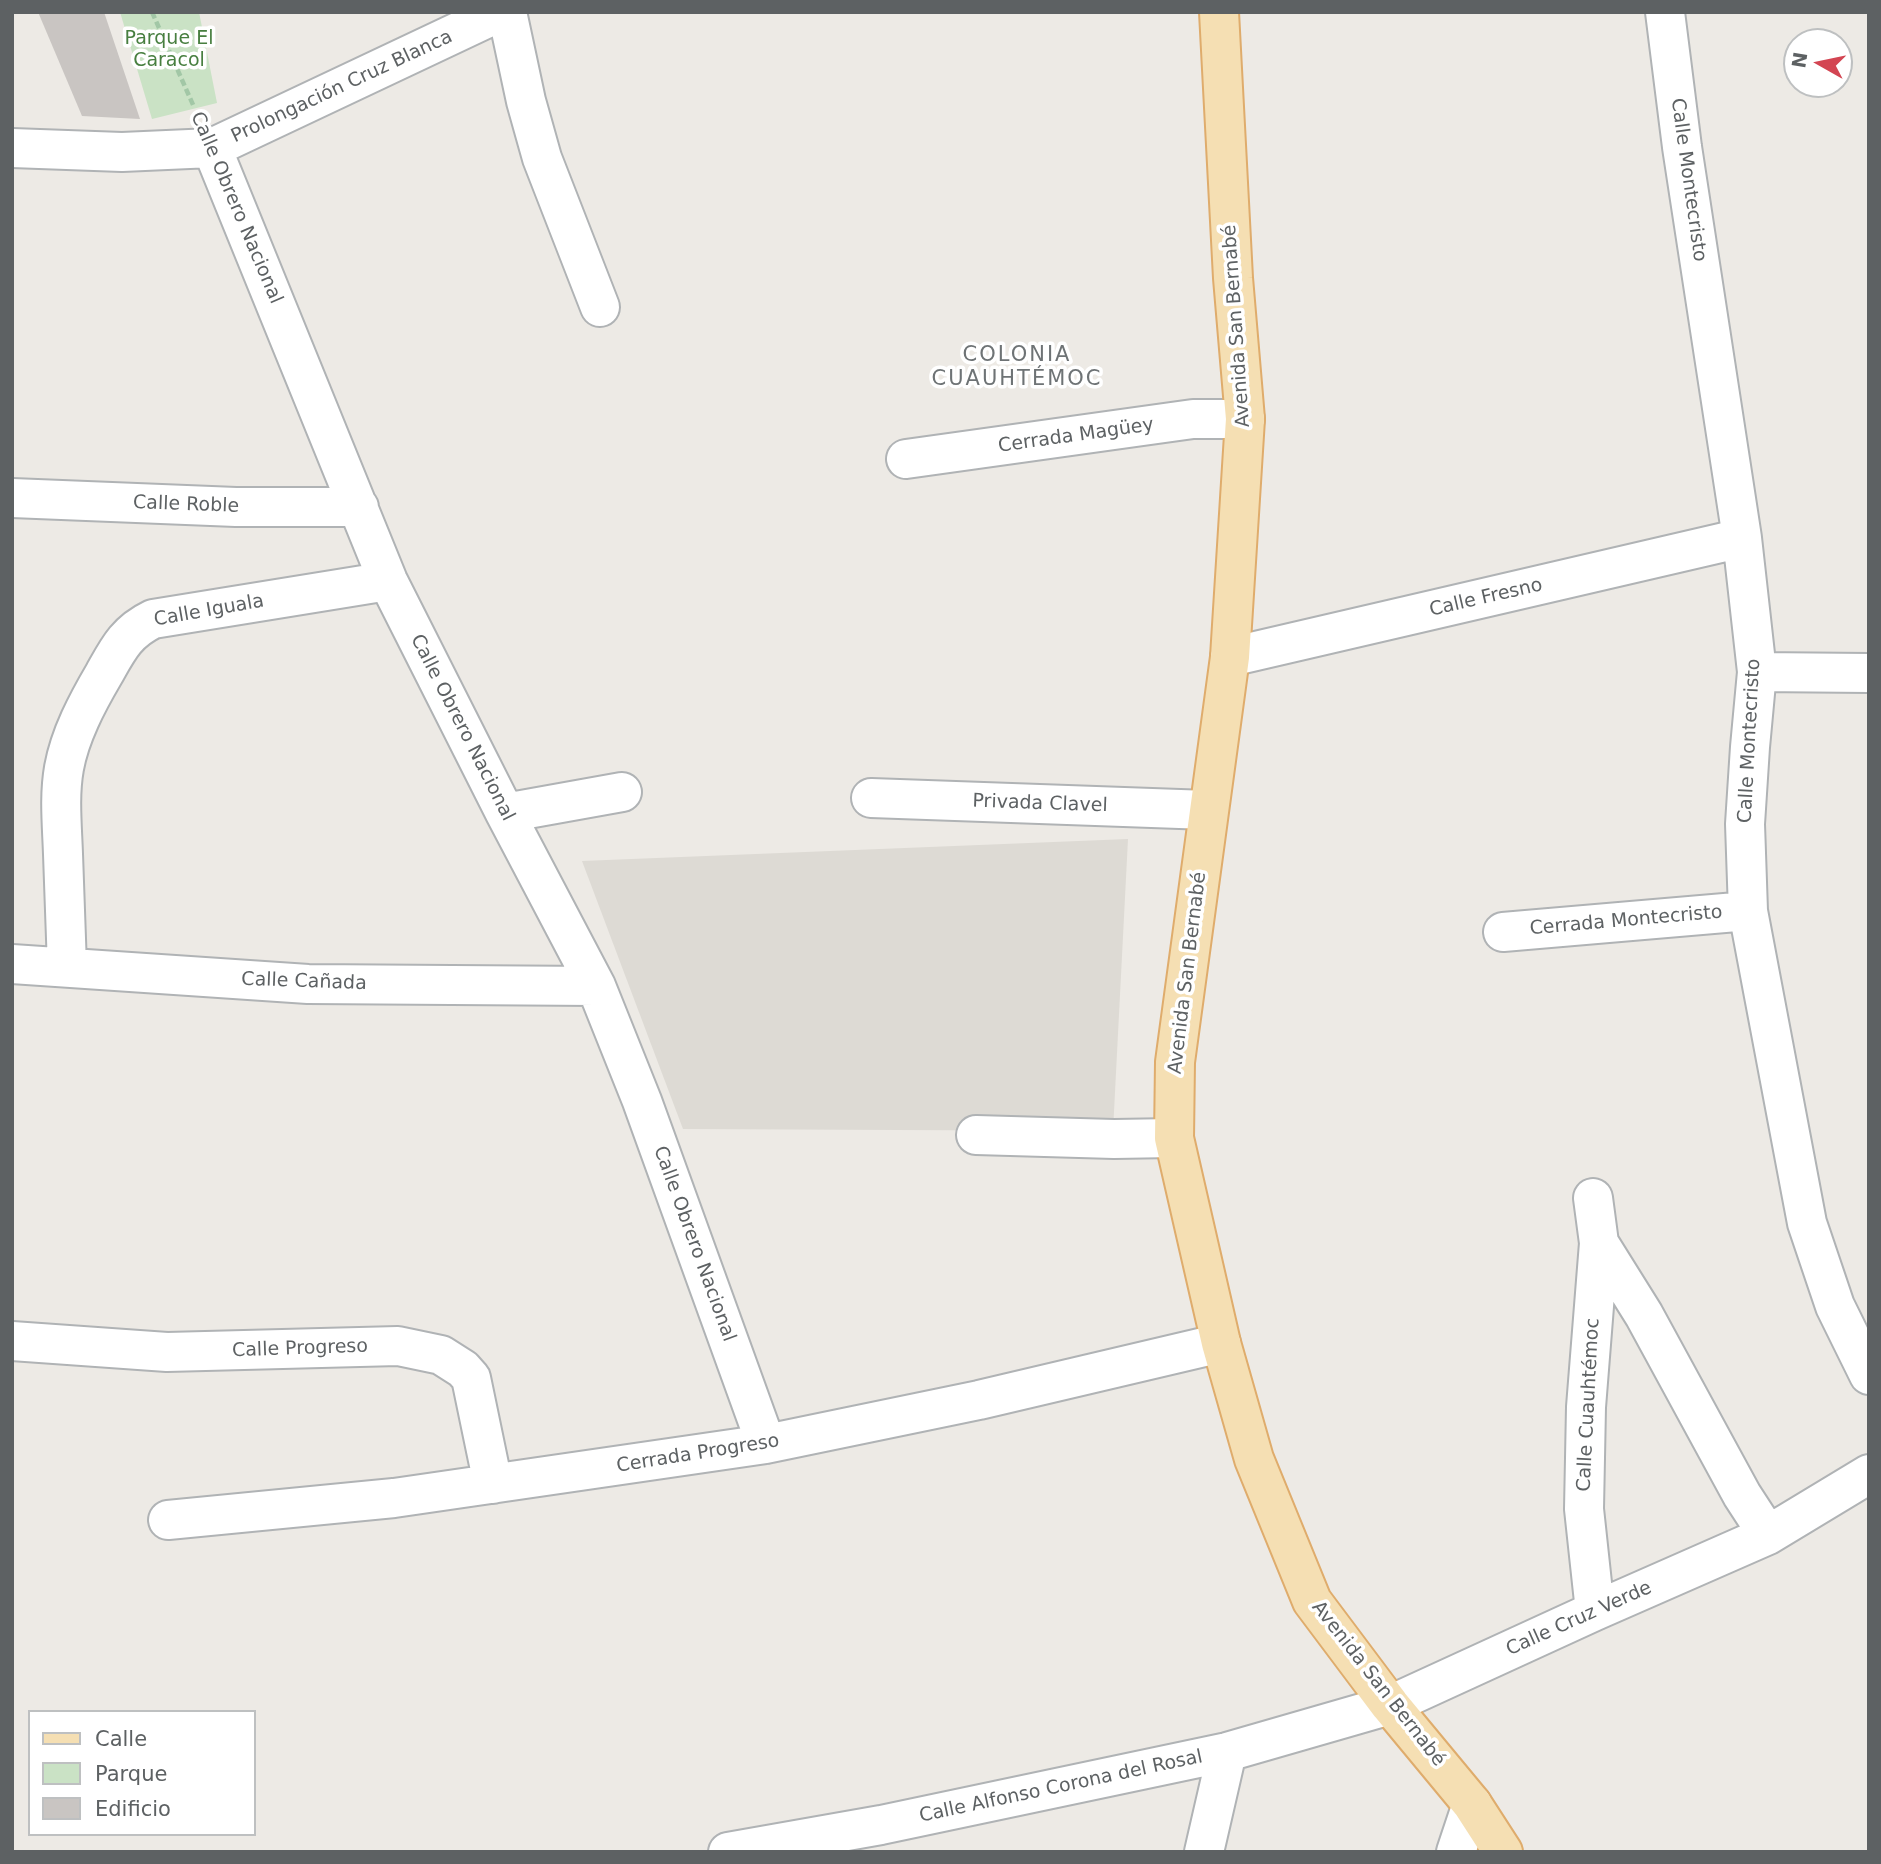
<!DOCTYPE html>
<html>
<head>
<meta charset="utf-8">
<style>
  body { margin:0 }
  #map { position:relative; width:1881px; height:1864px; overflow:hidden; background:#edeae5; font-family:"DejaVu Sans",sans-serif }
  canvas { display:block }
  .frame { position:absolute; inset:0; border:14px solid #5d6163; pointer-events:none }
  .legend { position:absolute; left:28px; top:1710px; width:228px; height:126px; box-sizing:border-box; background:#fff; border:2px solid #bec0c1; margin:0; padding:9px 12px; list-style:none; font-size:21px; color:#5d6163 }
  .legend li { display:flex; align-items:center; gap:14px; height:35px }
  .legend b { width:35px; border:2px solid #bec0c1 }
  .north { position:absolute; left:1783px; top:28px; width:70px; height:70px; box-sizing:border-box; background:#fff; border:2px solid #bec0c1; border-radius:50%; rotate:279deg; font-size:19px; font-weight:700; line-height:28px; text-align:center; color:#5d6163 }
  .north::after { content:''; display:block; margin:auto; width:24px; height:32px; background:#d34552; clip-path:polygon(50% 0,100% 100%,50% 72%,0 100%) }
</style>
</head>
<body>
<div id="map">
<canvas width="1881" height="1864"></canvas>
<div class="frame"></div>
<ul class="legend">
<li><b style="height:9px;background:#f5dfb3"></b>Calle</li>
<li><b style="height:19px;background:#cae2c5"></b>Parque</li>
<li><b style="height:19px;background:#c9c5c2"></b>Edificio</li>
</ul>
<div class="north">N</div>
</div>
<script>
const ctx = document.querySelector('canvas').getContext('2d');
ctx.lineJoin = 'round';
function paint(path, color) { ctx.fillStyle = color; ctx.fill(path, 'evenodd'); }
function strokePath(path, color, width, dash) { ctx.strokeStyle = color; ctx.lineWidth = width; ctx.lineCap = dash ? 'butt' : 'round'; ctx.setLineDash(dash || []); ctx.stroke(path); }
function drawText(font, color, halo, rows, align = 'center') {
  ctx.font = font + ' "DejaVu Sans",sans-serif'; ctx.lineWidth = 7; ctx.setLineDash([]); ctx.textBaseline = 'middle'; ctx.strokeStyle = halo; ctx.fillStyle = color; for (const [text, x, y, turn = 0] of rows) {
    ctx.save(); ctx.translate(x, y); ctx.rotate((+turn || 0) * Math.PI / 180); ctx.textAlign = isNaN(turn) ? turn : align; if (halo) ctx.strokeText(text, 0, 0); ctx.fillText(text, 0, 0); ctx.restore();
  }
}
paint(new Path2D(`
  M1128,839L1113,1131L683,1129L582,861Z`), '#dddad4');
paint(new Path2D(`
  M120,12H199L217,103L152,119Z`), '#cae2c5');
paint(new Path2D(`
  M38,12H104L140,119L82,116Z`), '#c9c5c2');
const minor = new Path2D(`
  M507,12L526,101L542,158L600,307
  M1665,12L1682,147L1742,538L1757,672L1750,747L1745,824L1748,911L1807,1223L1835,1306L1869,1375
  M12,148L122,152L212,148L500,12
  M212,148L388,581L505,813L596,986L642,1101L766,1444
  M906,459L1193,419H1245
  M12,498L236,507H359
  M1230,657L1742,538
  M1757,672L1869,673
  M871,798L1208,810
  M505,813L622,792
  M1503,932L1748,911
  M12,964L308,984L596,986
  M67,967C66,929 64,892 63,854C62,825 59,796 64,768C70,735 87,703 104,674C118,649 126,632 153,619L388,581
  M976,1135L1114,1139L1174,1138
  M1593,1198L1599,1243L1586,1407L1584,1509L1595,1611
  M1599,1243L1644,1315L1742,1495L1768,1535
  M12,1341L167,1352L398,1346L441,1355L463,1369L471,1378L493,1484
  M168,1520L394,1498L766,1444L979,1400L1221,1343
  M728,1852L881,1825L1227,1752L1390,1705L1595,1611L1768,1535L1869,1474
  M1204,1852L1227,1752
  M1456,1852L1472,1804`);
const major = new Path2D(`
  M1219,12L1233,278L1245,419L1230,657L1175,1062L1174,1138L1221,1343L1254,1459L1312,1601L1390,1705L1472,1804L1503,1852`);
strokePath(minor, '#b0b3b5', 42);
strokePath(major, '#dfac6c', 42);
strokePath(new Path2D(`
  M152,12L194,107`), '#a2c7a6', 4.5, [7, 3.5]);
strokePath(minor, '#fff', 38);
strokePath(major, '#f5dfb3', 38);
drawText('19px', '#487f40', '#fff', [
  ["Parque El",169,39],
  ["Caracol",169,61]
]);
drawText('19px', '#5d6163', '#fff', [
  ["Prolongación Cruz Blanca",342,87,-25],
  ["Calle Montecristo",1688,180,82],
  ["Calle Obrero Nacional",236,208,67],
  ["Avenida San Bernabé",1237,326,-94],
  ["Cerrada Magüey",1076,436,-8],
  ["Calle Roble",186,505,2],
  ["Calle Fresno",1486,598,-13],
  ["Calle Iguala",209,611,-10],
  ["Calle Obrero Nacional",462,728,63],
  ["Calle Montecristo",1750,741,-87],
  ["Privada Clavel",1040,804,2],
  ["Cerrada Montecristo",1626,921,-5],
  ["Avenida San Bernabé",1188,973,-83],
  ["Calle Cañada",304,982,2],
  ["Calle Obrero Nacional",694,1244,70],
  ["Calle Progreso",300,1349,-2],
  ["Calle Cuauhtémoc",1589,1405,-87],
  ["Cerrada Progreso",698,1454,-9],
  ["Calle Cruz Verde",1579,1619,-24],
  ["Avenida San Bernabé",1378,1684,52],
  ["Calle Alfonso Corona del Rosal",1061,1787,-12]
]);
ctx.letterSpacing = '2px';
drawText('21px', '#6e7375', '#fff', [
  ["COLONIA",1017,356],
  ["CUAUHTÉMOC",1017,380]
]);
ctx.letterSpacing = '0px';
</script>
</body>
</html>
